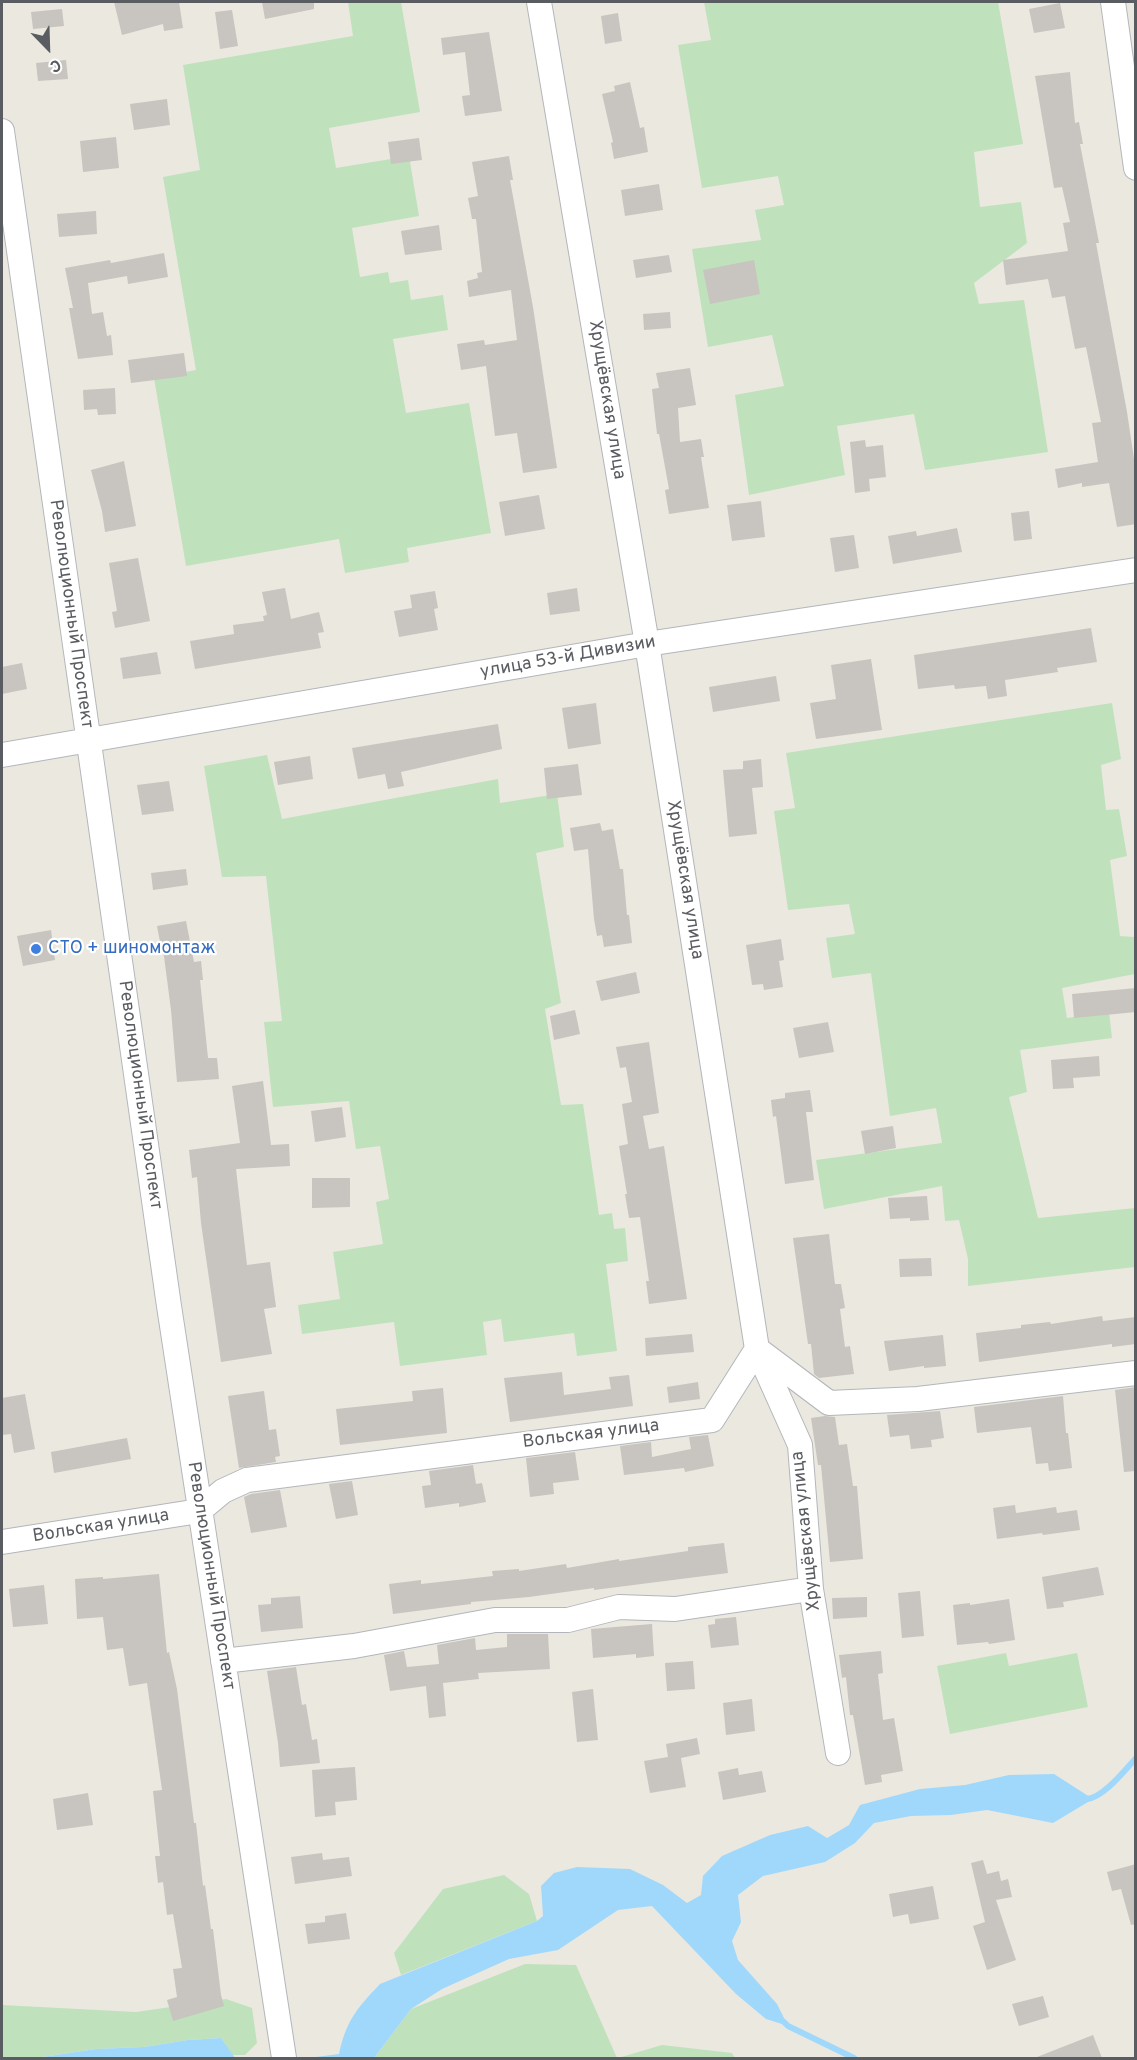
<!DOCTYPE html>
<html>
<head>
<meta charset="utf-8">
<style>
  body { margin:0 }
  #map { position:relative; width:1137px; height:2060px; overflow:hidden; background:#ebe8e0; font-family:Overpass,sans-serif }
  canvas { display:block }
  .frame { position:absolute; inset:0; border:3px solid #595c60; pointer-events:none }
  .north { position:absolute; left:18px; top:18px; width:60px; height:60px; -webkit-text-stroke:4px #fff; paint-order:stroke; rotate:157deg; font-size:16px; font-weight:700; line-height:24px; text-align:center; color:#595c60 }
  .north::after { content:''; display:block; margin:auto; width:21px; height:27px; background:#595c60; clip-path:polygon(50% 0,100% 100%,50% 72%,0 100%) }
</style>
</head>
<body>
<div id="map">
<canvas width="1137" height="2060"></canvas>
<div class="frame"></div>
<div class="north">С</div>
</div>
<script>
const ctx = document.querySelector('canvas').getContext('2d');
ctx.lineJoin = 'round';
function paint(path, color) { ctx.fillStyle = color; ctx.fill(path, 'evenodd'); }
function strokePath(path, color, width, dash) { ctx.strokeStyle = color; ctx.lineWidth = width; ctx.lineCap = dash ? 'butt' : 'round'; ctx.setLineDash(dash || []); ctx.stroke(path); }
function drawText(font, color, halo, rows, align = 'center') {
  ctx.font = font + ' Overpass,sans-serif'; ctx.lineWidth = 4.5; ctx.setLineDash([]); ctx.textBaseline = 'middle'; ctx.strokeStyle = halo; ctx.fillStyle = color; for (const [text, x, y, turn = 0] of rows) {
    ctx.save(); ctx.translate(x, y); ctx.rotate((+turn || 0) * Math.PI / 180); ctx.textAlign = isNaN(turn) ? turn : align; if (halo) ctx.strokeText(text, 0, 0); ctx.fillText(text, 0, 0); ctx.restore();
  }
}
paint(new Path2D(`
  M348,2H401L420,112L329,128L336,168L409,156L419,216L352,228L360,277L388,272L390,283L408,280L411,300L443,295L448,330L393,339L406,413L469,403L491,533L407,548L409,562L345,573L339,539L186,566L154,378L196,370L163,177L200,170L183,65L353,36Z
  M704,2H998L1023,144L974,152L980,207L1021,202L1027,243L974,283L979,304L1024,300L1048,452L925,470L914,414L837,426L845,475L749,495L735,395L784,386L772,335L708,347L692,249L761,240L755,210L784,205L778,176L702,188L678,45L711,40Z
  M1112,703L1121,759L1101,765L1106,810L1119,809L1127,856L1110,860L1120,936L1134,937L1135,974L1062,988L1067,1018L1109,1012L1112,1038L1020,1050L1027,1092L1009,1097L1038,1218L1135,1208V1267L968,1286V1259L959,1220L945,1221L942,1186L824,1209L816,1160L942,1143L936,1108L890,1116L871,973L832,978L826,938L855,934L849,904L788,910L774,811L795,808L786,753Z
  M267,755L282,819L498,779L500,803L557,794L564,847L536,853L561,1003L545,1009L561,1105L583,1104L599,1215L612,1213L614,1229L625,1228L628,1261L606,1264L617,1351L577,1356L574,1333L504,1342L501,1319L483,1322L487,1355L400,1366L394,1322L302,1334L298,1305L340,1299L333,1252L383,1244L376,1202L389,1199L380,1146L356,1149L349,1101L273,1107L264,1022L282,1021L266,876L222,877L204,766Z
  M1006,1653L1009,1666L1077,1653L1088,1707L950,1734L937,1666Z
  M504,1875L529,1894L537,1921L401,1975L394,1953L443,1889Z
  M525,1964L576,1965L617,2058H374L411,2009Z
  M226,1999L252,2008L257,2043L245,2055H232L221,2038L188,2040L144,2047L96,2049L36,2058H2V2005L136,2012Z
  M662,2045L732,2053L735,2058H618Z`), '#bfe2bc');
paint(new Path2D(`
  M1054,1774L1093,1799L1053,1823L987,1810L951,1815L911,1816L874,1823L855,1843L825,1862L763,1876L738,1895L741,1922L732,1941L738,1960L777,2004L788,2026L766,2019L736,1994L652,1906L618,1910L558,1950L509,1959L442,1989L411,2009L374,2058H308L339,2054C346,2021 357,2008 380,1984L537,1921L543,1916L541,1886L554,1873L577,1867L630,1869L663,1885L687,1903L701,1895L703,1876L722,1856L770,1835L808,1826L827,1838L849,1825L860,1805L920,1789L965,1785L1009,1775Z
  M221,2038L235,2058H36L96,2049L144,2047L188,2040Z`), '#a0d8fb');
strokePath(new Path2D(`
  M1087,1799C1103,1798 1125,1770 1136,1758
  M784,2022L788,2026L854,2058`), '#a0d8fb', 6);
paint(new Path2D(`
  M114,2H179L183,28L164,31L163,24L122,35Z
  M262,2H314V9L265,19Z
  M1060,3L1065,28L1034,33L1029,9Z
  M62,9L64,26L33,29L31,12Z
  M232,10L238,46L220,49L215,12Z
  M618,13L622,41L605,44L601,16Z
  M489,32L502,111L465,116L462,96L470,95L465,52L443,55L441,38Z
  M66,60L68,79L38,81L36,63Z
  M1070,72L1075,123L1079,122L1083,144H1080L1099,243H1096L1127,412L1136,472V524L1117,527L1109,483L1082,487V483L1058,488L1055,469L1098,462L1092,423L1101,422L1086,347L1075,349L1065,296L1052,298L1048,279L1006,285L1003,260L1068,251L1063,223L1070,222L1062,187L1054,188L1035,76Z
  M630,82L640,128L644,127L648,152L614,159L611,143L613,142L602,94L615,91L614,86Z
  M167,99L170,125L134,130L130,104Z
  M116,137L119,168L83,172L80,141Z
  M419,138L422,160L391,164L388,142Z
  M509,156L513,180H510L533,307L557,468L523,473L517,433L495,436L486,366L461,370L457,344L484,340L485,345L517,340L511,290L469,297L467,281L478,278L477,273L482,272L476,219H472L468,198L478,196L472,162Z
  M659,184L663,210L625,216L621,190Z
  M96,211L97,234L59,237L57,214Z
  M439,225L442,250L405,255L401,231Z
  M164,253L168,277L128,284L127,276L88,283L92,314L103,312L107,336L111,335L113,355L78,359L69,308H73L65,268L110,260L111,263Z
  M669,255L672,272L636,278L633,260Z
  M754,260L760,294L710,304L703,270Z
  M670,312L671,328L644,330L643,314Z
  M184,353L187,376L131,383L128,360Z
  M690,368L696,405L678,408L680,442L701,439L704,457H701L709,508L669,514L665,490L669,489L659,434H657L652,389L659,388L656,373Z
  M115,388L116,414L98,415L97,409L84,410L83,390Z
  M865,440L866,447L883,445L886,477L869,479L870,491L855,493L850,442Z
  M124,461L136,526L105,532L102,511L91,470Z
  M539,495L545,529L505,536L499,502Z
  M761,501L765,537L732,541L727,505Z
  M1029,511L1032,539L1014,541L1011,513Z
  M957,528L962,552L893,564L888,536L916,531L917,536Z
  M854,535L859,568L835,572L830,538Z
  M138,558L150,621L115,628L112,612L117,611L109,563Z
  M285,588L291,619L319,612L324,632L318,633L321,648L195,669L190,641L234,634L233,625L264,621L263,616L267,615L262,592Z
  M577,588L580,611L550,615L547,593Z
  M435,591L438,608L434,609L438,630L399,637L394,611L412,608L410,595Z
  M1091,628L1097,662L1057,668L1058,672L1005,680L1007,696L988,699L986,686L955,689L954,685L918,689L914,655Z
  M157,652L161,674L123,679L120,658Z
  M871,659L882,730L816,739L810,703L836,699L831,665Z
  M22,663L27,689L2,694V667Z
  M776,676L780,701L713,712L709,687Z
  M596,703L601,744L568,749L562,708Z
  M498,724L502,749L401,772L404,786L388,789L385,774L358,779L352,748Z
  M310,756L313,779L278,785L274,762Z
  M761,759L763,787L752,788L757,834L729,837L723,770L743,769V761Z
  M578,764L582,795L547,799L544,768Z
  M169,781L174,811L142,815L137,785Z
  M600,823L602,831L613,829L620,869H623L627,915H629L632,943L604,947L602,935L597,936L594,919L588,849L574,851L570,828Z
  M186,869L188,885L153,890L151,873Z
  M186,921L194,962L201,961L203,980H200L208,1058H217L219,1079L177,1082L171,1010L162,941L160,942L157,926Z
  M51,930L55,960L23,966L17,936Z
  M781,939L784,960L779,961L783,987L764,990L763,984L752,985L746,945Z
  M636,972L640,993L601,1001L596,981Z
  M1136,988V1012L1074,1018L1072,994Z
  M575,1010L580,1034L554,1040L550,1016Z
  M828,1022L834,1052L799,1058L793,1028Z
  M649,1042L659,1113L643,1116L649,1149L664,1146L687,1299L649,1304L646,1281H649L640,1217L629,1218L625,1194H627L619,1146L628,1144L622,1104L632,1102L626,1067L620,1068L616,1047Z
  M1099,1056L1100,1076L1073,1078L1074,1088L1053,1089L1051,1060Z
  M263,1081L271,1145L289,1144L290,1166L236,1169L247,1265L270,1262L276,1307L264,1309L272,1354L221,1362L201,1223L197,1177L192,1178L189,1150L240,1143L232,1086Z
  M810,1090L813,1112H806L814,1180L785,1184L776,1116L773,1117L771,1100L785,1098V1093Z
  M342,1107L346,1137L315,1142L311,1111Z
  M893,1126L896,1148L865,1154L861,1131Z
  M312,1178H350V1207L312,1208Z
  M927,1196L929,1220L910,1221V1218L890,1219L888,1198Z
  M829,1234L835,1284H841L845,1308L840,1309L845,1347L850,1346L854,1374L819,1378L814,1374L811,1344H808L793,1238Z
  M931,1258L932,1276L900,1277L899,1259Z
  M1102,1316L1103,1321L1136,1317V1344L1112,1347V1344L979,1362L976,1333L1021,1328V1325L1050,1322L1051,1324Z
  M692,1334L694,1352L646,1356L645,1338Z
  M943,1335L946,1366L924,1368V1366L889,1371L884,1341Z
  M562,1372L564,1395L611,1389L609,1377L629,1375L633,1406L510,1422L504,1378Z
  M698,1382L700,1399L669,1403L667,1387Z
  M1136,1387V1471L1124,1472L1115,1390Z
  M443,1388L447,1433L340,1445L336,1409L413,1401L412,1391Z
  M264,1391L269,1430L276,1429L280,1456L275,1457L276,1462L239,1468L228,1396Z
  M25,1394L35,1449L14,1453L11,1434L2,1435V1398Z
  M1063,1396L1066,1433H1068L1072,1468L1049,1471L1048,1463L1036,1464L1031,1427L977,1433L974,1407Z
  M940,1411L944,1438L931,1440L932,1447L911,1449L909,1435L890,1437L887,1415Z
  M825,1416L835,1417L839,1445L847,1444L853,1486H857L863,1559L830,1562L821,1465H818L811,1418Z
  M708,1435L714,1466L685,1472L684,1468L624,1475L620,1446L651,1442L652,1457L691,1449L689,1437Z
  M127,1438L131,1459L54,1473L51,1452Z
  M575,1452L579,1480L553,1483L554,1494L530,1497L526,1458Z
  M473,1465L476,1484L482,1483L486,1502L459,1507V1503L425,1508L422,1486L431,1485L429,1471Z
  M352,1481L358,1515L336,1519L329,1484Z
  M280,1490L287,1527L251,1533L244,1497L251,1494Z
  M1015,1505L1016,1513L1056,1507L1057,1513L1077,1510L1080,1530L1043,1535L1042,1533L997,1539L993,1508Z
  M724,1543L728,1573L594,1590V1588L529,1597L471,1602V1604L393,1614L389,1584L421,1580V1584L493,1576L492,1571L519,1569V1571L566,1564L567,1568L619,1559V1561L688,1551V1547Z
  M1098,1567L1104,1595L1063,1602L1064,1607L1047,1609L1042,1577Z
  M159,1574L167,1653L169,1652L177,1689L194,1823H196L203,1886L205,1885L211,1929H213L221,1995L224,2006L173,2021L167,2000L177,1997L173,1969L182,1968L173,1914L167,1915L163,1882L158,1883L155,1856H160L153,1791L162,1790L147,1683L129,1686L123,1648L107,1650L103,1617L77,1619L75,1579L103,1577V1579Z
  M44,1585L48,1624L13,1627L9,1589Z
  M920,1591L924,1636L902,1638L898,1593Z
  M300,1596L303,1628L261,1632L258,1605L271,1604V1598Z
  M867,1597V1617L833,1619L832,1598Z
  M1009,1599L1015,1640L989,1644L988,1642L957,1645L953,1605L970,1603V1605Z
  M736,1617L739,1645L711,1648L708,1625L715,1624V1619Z
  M652,1624L654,1656L636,1658V1654L593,1658L591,1629Z
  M507,1634H548L550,1669L478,1673L479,1679L443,1683L446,1716L429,1718L426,1686L390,1691L384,1655L404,1651L407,1667L439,1664L437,1645L475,1638L476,1650L507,1647Z
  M881,1651L883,1673L878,1674L883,1720L894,1718L903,1771L881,1775L882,1782L865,1785L853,1715H850L846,1677L842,1678L839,1655Z
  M693,1661L695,1689L667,1691L665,1663Z
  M296,1667L302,1705L306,1704L312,1740L317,1739L320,1763L280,1767L278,1743L267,1671Z
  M593,1689L598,1740L577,1742L572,1692Z
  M752,1699L755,1731L726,1735L723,1703Z
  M697,1738L700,1754L681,1758L686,1787L650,1793L644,1761L668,1757L666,1744Z
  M355,1767L357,1800L335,1802L336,1815L315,1817L312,1770Z
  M738,1768L739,1775L762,1771L766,1792L723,1800L718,1772Z
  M88,1793L93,1825L57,1830L53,1799Z
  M322,1853L323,1860L349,1857L352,1876L295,1884L291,1857Z
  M983,1860L987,1874L999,1871L1001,1881L1008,1879L1012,1897L996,1900L1016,1960L987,1970L973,1926L985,1922L971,1863Z
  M1136,1864V1924L1131,1925L1121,1889L1112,1891L1107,1872Z
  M933,1886L939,1919L910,1924L908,1914L893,1917L889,1894Z
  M346,1913L350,1939L308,1944L305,1924L325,1922V1916Z
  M1043,1996L1049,2017L1019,2026L1012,2004Z
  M1093,2035L1102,2058H1037V2057Z`), '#c8c4bf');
const minor = new Path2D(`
  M539,2L647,644L757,1349L800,1445L811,1589L838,1753
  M1113,2L1136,168
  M2,131L169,1306L284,2058
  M2,755L647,644L1136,570
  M2,1542L199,1511L223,1491L247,1480L712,1420L757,1349L829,1403L918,1399L1136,1373
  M223,1661L354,1646L495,1620H568L619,1607L675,1609L811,1589`);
strokePath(minor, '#b3b6ba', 26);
strokePath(minor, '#fff', 24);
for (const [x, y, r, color] of [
  [36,949,6,"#3f7fe0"]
]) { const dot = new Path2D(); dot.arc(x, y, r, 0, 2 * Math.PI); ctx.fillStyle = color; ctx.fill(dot); strokePath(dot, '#fff', 2); }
drawText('18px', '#595c60', '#fff', [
  ["Хрущёвская улица",606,400,81],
  ["Революционный Проспект",70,614,82],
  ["улица 53-й Дивизии",568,658,-10],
  ["Хрущёвская улица",684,880,81],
  ["Революционный Проспект",139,1095,82],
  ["Вольская улица",591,1435,-7],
  ["Вольская улица",101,1527,-9],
  ["Хрущёвская улица",807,1531,-96],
  ["Революционный Проспект",210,1576,81]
]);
drawText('18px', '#366cbe', '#fff', [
  ["СТО + шиномонтаж",48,949]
], 'left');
</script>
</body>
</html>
